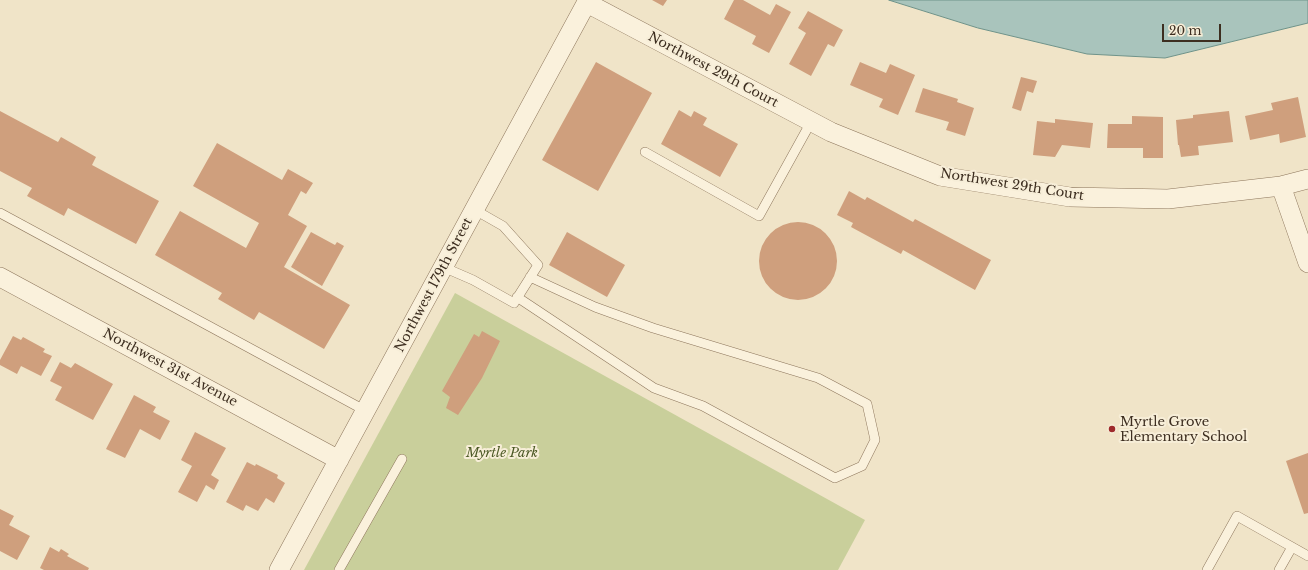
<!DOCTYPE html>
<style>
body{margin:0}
#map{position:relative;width:1308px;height:570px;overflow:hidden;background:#f0e4c8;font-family:"Libre Baskerville",serif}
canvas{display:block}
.scale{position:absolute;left:1162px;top:24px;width:59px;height:18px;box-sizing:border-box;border:2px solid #3d2e20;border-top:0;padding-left:5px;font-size:12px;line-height:14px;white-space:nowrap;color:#3d2e20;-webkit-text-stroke:3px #f7eed8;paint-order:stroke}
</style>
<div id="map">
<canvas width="1308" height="570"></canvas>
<div class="scale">20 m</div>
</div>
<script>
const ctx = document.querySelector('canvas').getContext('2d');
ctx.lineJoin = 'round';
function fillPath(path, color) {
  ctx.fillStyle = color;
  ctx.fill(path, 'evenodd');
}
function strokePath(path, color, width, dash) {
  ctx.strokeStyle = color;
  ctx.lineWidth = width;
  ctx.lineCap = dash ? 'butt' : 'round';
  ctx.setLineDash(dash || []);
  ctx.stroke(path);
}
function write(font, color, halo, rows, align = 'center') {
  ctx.font = font + ' "Libre Baskerville",serif';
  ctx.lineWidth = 4;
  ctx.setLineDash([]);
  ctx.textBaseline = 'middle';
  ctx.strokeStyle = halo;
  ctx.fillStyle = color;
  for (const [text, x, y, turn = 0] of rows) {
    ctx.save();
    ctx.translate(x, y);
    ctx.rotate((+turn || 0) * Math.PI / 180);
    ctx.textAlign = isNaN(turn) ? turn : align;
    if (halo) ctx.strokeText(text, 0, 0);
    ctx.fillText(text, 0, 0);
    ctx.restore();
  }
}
const green = new Path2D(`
 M455,293L865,520L838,570H304Z`);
const water = new Path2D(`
 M889,0H1308V23L1165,58L1087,54L978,28Z`);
const building = new Path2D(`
 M652,0H667L663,6Z
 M734,0H743L770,15L776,4L791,12L769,53L752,44L756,36L724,19Z
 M808,11L843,30L834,47L828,44L811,76L789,64L806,33L798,28Z
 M596,62L652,93L598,191L542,160Z
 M860,62L886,73L890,64L915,75L898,115L879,107L883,99L850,85Z
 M1021,77L1037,81L1033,93L1027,91L1021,111L1012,108Z
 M923,88L958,99L957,102L974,108L965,136L946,130L949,122L915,112Z
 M1298,97L1306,137L1280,143L1279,134L1250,140L1245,116L1273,110L1271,103Z
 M679,110L691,117L694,111L707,118L703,125L738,144L720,177L661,144Z
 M0,111L58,142L61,137L96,157L92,165L159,201L136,244L68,208L64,216L27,196L32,188L0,171Z
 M1229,111L1233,142L1198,146L1199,155L1181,157L1179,145H1178L1176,120L1193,118V115Z
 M1132,116L1163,117V158H1143V148H1107L1108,124H1132Z
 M1055,119L1093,123L1090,148L1062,145L1055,157L1033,155L1037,121L1055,123Z
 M217,143L282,180L288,169L313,183L306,194L301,191L288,215L307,226L284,267L350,305L324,349L259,312L254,320L218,299L222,293L155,255L180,211L246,248L259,223L193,186Z
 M849,191L865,200L867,197L913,222L915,219L991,260L975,290L903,250L901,254L851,227L853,223L837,215Z
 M759 261a39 39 0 1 1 78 0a39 39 0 1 1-78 0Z
 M311,232L335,245L337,242L344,246L322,286L291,267Z
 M567,232L625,265L607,297L549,265Z
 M482,331L500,341L482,378L458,415L446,408L450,397L442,391L474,334L479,337Z
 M13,336L21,340L23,337L45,349L43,352L52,356L41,376L21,366L17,374L0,365V360Z
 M60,362L71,368L75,363L113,384L93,420L55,400L62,387L50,381Z
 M134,395L156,407L153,412L170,421L160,440L140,429L125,458L106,449Z
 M195,432L226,448L211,475L219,480L214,490L206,485L197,502L178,492L192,466L181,460Z
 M1308,453V513L1304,514L1286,461Z
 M247,462L255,466L256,464L278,475L277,478L285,483L274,503L266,498L258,511L246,505L243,511L226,502Z
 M0,509L14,516L9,525L30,536L17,560L0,551Z
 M50,547L59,552L61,549L69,554L67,556L89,568L88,570H44L40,568Z`);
const lane = new Path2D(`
 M645,152L759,216L811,122
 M0,213L366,411
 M443,267L473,280L514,303L538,265L503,226L475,210
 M517,297L654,388L703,406L835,478L862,466L875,440L867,404L818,378L653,328L595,307L530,277
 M339,570L402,459
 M1207,570L1237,516L1308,556
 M1279,570L1292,547`);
const street = new Path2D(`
 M587,3L831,132L940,176L1070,197L1168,199L1281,186L1308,179
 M1281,186L1308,263
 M0,277L339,460
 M279,570L588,0`);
const markers = [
 [1112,429,4,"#9e2a2b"]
];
const streetNames = [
 ["Northwest 29th Court",713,70,28],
 ["Northwest 29th Court",1012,185,9],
 ["Northwest 179th Street",434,285,-62],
 ["Northwest 31st Avenue",170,368,28]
];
const poiNames = [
 ["Myrtle Grove",1120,422],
 ["Elementary School",1120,437]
];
const parkNames = [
 ["Myrtle Park",502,453]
];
fillPath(green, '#c9cf9b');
fillPath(water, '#a9c4bc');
strokePath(water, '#6f938a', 1);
fillPath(building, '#cf9f7d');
strokePath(lane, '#8d765c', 10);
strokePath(street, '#8d765c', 20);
strokePath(lane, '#faf1dc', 9);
strokePath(street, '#faf1dc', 19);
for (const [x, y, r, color] of markers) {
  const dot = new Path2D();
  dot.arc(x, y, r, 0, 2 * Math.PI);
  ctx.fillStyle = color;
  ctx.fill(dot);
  strokePath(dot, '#f7eed8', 1.5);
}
write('13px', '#3d2e20', '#f7eed8', streetNames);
write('13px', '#3d2e20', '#f7eed8', poiNames, 'left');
write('italic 13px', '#4d5a26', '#f7eed8', parkNames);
</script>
